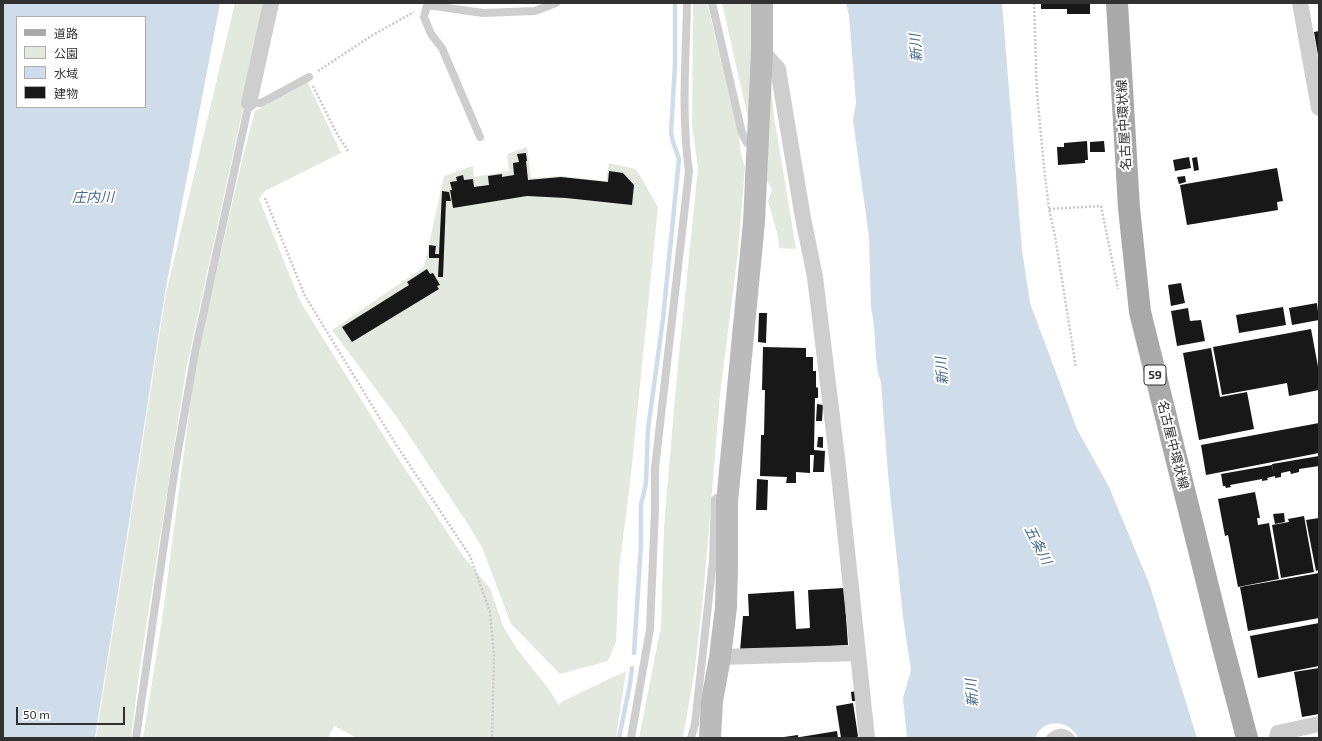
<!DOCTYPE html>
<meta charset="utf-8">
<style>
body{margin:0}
#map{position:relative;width:1322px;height:741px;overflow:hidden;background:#fff;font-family:"Exo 2","Noto Sans JP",sans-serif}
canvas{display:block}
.frame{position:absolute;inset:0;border:4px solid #313131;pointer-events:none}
.legend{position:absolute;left:16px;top:16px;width:130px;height:92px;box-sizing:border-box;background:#fff;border:1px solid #adadad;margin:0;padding:5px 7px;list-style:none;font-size:12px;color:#313131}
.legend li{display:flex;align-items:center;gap:8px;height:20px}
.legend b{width:20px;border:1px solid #adadad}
.scale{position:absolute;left:16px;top:707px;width:109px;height:18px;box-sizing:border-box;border:2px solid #313131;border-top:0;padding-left:5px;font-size:12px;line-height:14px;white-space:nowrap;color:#313131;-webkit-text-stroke:3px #fff;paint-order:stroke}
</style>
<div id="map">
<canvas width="1322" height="741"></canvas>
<div class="frame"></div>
<ul class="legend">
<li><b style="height:5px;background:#a9a9a9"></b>道路</li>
<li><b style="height:11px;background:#e3e9de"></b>公園</li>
<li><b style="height:11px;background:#cfddea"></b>水域</li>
<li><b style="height:11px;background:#181818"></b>建物</li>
</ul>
<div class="scale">50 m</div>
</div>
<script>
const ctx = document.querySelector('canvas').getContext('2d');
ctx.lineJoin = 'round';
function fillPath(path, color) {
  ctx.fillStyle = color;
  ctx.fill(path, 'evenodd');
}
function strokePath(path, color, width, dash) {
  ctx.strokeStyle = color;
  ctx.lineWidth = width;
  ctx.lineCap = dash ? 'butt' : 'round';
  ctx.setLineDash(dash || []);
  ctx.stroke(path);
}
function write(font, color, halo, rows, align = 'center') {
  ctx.font = font + ' "Exo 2","Noto Sans JP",sans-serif';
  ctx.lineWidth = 4;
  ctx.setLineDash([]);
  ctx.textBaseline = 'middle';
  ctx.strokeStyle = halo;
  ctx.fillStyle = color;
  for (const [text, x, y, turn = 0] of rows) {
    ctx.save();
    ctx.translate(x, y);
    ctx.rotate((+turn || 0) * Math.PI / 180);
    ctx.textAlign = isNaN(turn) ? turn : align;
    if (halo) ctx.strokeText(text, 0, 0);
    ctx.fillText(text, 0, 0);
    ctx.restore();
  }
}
const green = new Path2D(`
 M235,3H266L186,370L141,660L131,738H96L166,293Z
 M693,3H707L739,134L741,155L745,167L738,252L720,395L704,588L695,668L683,738H639L661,626L664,527L676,385L698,168L692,126Z
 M722,3H752L750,127Z
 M770,75L774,117L796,249L779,248L778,236L768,201L772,190L762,172Z
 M307,81L341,153L265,191L259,199L300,301L388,443L463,556L490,588L503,626L517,649L548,688L559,705L563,701L626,671L616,738H357L334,726L328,738H143L161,627L196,361L243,156L255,111Z
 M527,147L531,178L561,176L606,181L609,163L636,169L658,207L630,484L619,569L616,642L608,661L560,674L511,624L482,547L469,526L398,419L332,330L424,267L444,176L473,166L474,177L509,171L507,154Z`);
const water = new Path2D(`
 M3,3H220L165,293L95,738H3ZM17,17H145V107H17Z
 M846,3H1002L1022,250L1030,303L1077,429L1109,487L1149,583L1197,738H1078C1069,719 1043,718 1035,738H907L903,698L911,670L903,617L888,474L881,383C873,360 877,332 871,308L869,237L853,120L856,103L849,16Z`);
const stream = new Path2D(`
 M634,653L641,544V505L646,483L648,429L663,319L679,159L673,142L671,133L675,65V3
 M619,738L630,684L632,668`);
const building = new Path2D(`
 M1041,3H1090V14H1067V9H1041Z
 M1319,31V55H1318L1314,32Z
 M1087,141L1088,160H1085V163L1058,165L1057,147H1064V143Z
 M1104,141L1105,152H1090V142Z
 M526,153L527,161H526L528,180L561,177L608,182L609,171L623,173L634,185L632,205L566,198L527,196L453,208L450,190H452L450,182L457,181L456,177L463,175L464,180L473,179L474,187L489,185L488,176L502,174V177L514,175L513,163L519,162L517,154Z
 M1189,157L1191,168L1175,171L1173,160Z
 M1197,157L1199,170L1194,171L1192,158Z
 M1277,168L1283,201L1277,202L1278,210L1187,225L1180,185Z
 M1185,176L1186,182L1179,184L1177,177Z
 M442,191L449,192L451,201H446L443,277H438L439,258H429V245L436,246L435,254H439Z
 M427,269L430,274L433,273L440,285L437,286L439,289L352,342L342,327L409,285L407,282Z
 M1181,283L1185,303L1171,306L1168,285Z
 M1317,303L1319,320L1292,325L1289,308Z
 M1283,307L1286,325L1239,333L1236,315Z
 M1188,308L1190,321L1201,320L1205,341L1177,346L1171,311Z
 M759,313H767L766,343L758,342Z
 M1311,329L1319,372V390L1289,396L1287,383L1222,395L1213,347Z
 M763,347L806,348V357H813V371H816V387L818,388V398H815L814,450L825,451L824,472H813L814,455H810V473L796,472V483H786L787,477L760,476L761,435H764L765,390H762Z
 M1211,348L1220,397L1247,392L1254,429L1199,440L1183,353Z
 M817,404L823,405L822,421H816Z
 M1319,423V453L1206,475L1201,445Z
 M818,437H823V448L817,447Z
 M1319,456V466L1299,469V472L1291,474L1290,471L1281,473V477L1275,478V476L1267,478L1268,480L1262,481V479L1230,485L1231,487L1226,488L1225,486H1223L1221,474L1272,465L1274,475L1272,464Z
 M757,479L768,480L767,510H756Z
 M1255,492L1260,518H1257L1258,525L1269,523L1279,579L1238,587L1228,535L1225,536L1218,499Z
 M1284,513L1285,522L1275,524L1273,514Z
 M1304,516L1314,572L1281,578L1272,525L1289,522L1288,519Z
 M1319,518V570L1316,571L1306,520Z
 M1319,573V618L1248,631L1240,587Z
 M844,588L848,645L740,651L743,616H749L748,594L794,591L796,629L810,628L808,590Z
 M1319,623V666L1258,678L1250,636Z
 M1319,668V714L1302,717L1294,672Z
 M856,691L857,701H852L851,692Z
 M853,703L858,736L857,738L853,737L841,738L836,706Z
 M837,731L838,738H800V737Z
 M798,735V738H784V737Z`);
const path = new Path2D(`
 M1034,3L1037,93L1044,167L1049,209L1055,236L1076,368
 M318,71L371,36L414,12
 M313,86L336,132L348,151
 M265,198L305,296L395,443L470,556L490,612L494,656L492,738
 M1049,209L1101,206L1118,289`);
const lane = new Path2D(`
 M712,3L742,133L747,143L758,145
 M480,137L442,48L431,34L424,17L427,5L483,13L535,11L556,3
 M136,738L175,468L195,352L249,103H261L309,77
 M631,738L650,629L655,509V468L689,171C681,115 686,59 687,3
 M691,738L695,724L713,560L715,499L725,494
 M1050,738C1056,732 1065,730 1071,738`);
const street = new Path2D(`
 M1300,3L1319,108
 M762,51L778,69L803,218L815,277L838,466L867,738
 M249,103L271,3
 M720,657L858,653
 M1277,738L1278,733L1319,724`);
const secondary = new Path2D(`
 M710,738L712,701L720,657L726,607L727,567V502L754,222L762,51V3`);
const primary = new Path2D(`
 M1117,3L1129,208L1140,312L1223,647L1247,738`);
const shields = [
 [1155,375,22]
];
const shieldNames = [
 ["59",1155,375]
];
const streetNames = [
 ["名古屋中環状線",1124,125,-93],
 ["名古屋中環状線",1173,445,76]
];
const waterNames = [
 ["新川",916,48,-95],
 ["庄内川",93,197],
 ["新川",942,371,-95],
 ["五条川",1038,545,63],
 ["新川",972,693,-95]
];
fillPath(green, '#e3e9de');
fillPath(water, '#cfddea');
strokePath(stream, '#cfddea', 4.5);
fillPath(building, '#181818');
strokePath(path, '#c8c8c8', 2.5, [2, 2]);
strokePath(lane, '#cecece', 8);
strokePath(street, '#cecece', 16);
strokePath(secondary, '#bbb', 22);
strokePath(primary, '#a9a9a9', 22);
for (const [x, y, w] of shields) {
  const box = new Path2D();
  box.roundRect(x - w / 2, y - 10, w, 20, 3);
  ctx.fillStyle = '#fff';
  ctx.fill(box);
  strokePath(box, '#313131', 1);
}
write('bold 12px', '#313131', null, shieldNames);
write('13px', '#313131', '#fff', streetNames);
write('italic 14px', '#466b8c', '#fff', waterNames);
</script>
